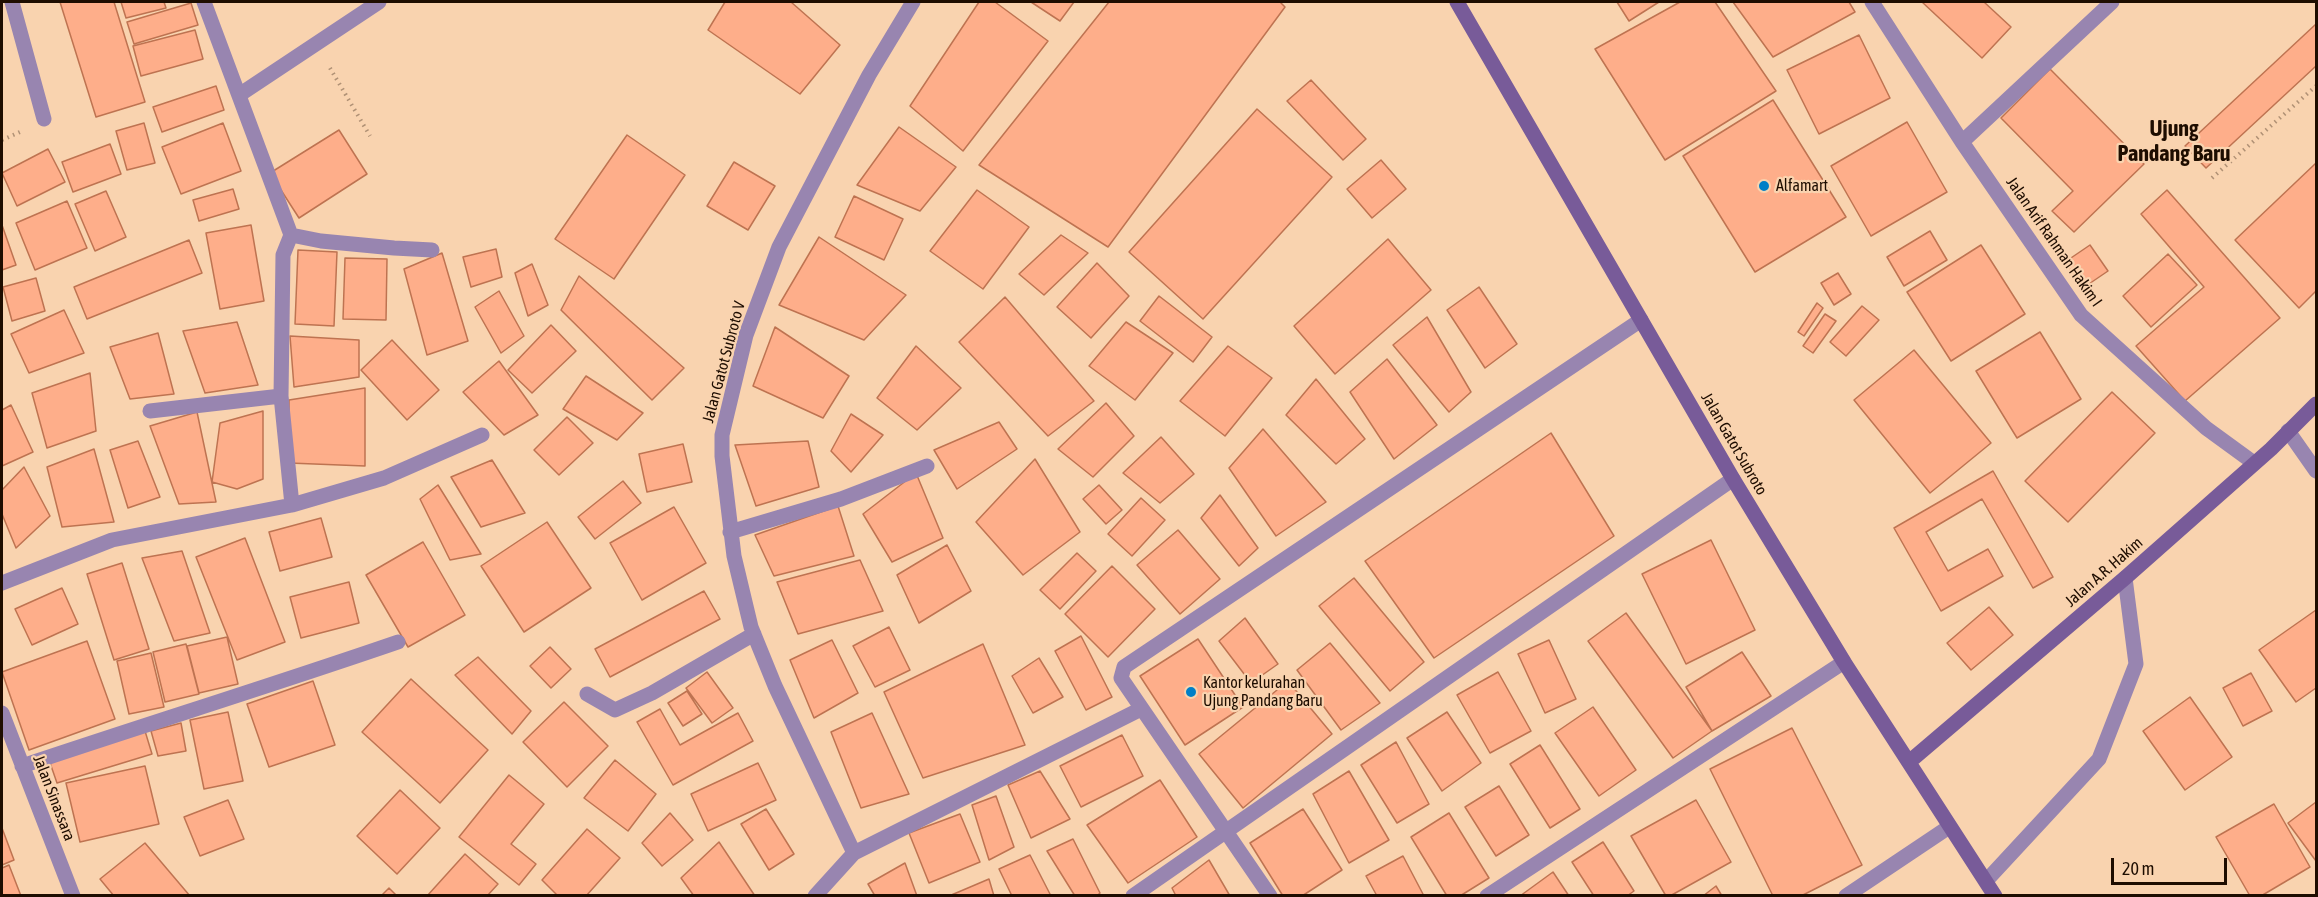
<!DOCTYPE html>
<style>
body{margin:0}
#map{position:relative;width:2318px;height:897px;overflow:hidden;background:#f9d3af;font-family:"Asap Condensed",sans-serif}
canvas{display:block}
.frame{position:absolute;inset:0;border:3px solid #1e0d00;pointer-events:none}
.scale{position:absolute;left:2111px;top:858px;width:116px;height:27px;box-sizing:border-box;border:3px solid #1e0d00;border-top:0;padding-left:8px;font-size:18px;line-height:21px;white-space:nowrap;color:#1e0d00;-webkit-text-stroke:4px #f9d3af;paint-order:stroke}
</style>
<div id="map">
<canvas width="2318" height="897"></canvas>
<div class="frame"></div>
<div class="scale">20 m</div>
</div>
<script>
const ctx = document.querySelector('canvas').getContext('2d');
ctx.lineJoin = 'round';
function fillPath(path, color) {
  ctx.fillStyle = color;
  ctx.fill(path, 'evenodd');
}
function strokePath(path, color, width, dash) {
  ctx.strokeStyle = color;
  ctx.lineWidth = width;
  ctx.lineCap = dash ? 'butt' : 'round';
  ctx.setLineDash(dash || []);
  ctx.stroke(path);
}
function write(font, color, halo, rows, align = 'center') {
  ctx.font = font + ' "Asap Condensed",sans-serif';
  ctx.lineWidth = 4.5;
  ctx.setLineDash([]);
  ctx.textBaseline = 'middle';
  ctx.strokeStyle = halo;
  ctx.fillStyle = color;
  for (const [text, x, y, turn = 0] of rows) {
    ctx.save();
    ctx.translate(x, y);
    ctx.rotate((+turn || 0) * Math.PI / 180);
    ctx.textAlign = isNaN(turn) ? turn : align;
    if (halo) ctx.strokeText(text, 0, 0);
    ctx.fillText(text, 0, 0);
    ctx.restore();
  }
}
const building = new Path2D(`
 M60,2H114L145,102L96,117Z
 M121,2H164L166,8L126,18Z
 M725,2H791L840,45L800,94L708,30Z
 M979,2H995L1048,41L963,151L910,106Z
 M1031,2H1074L1060,21Z
 M1109,2H1280L1285,7L1108,247L979,165Z
 M1617,2H1659L1629,21Z
 M1680,2H1715L1776,91L1665,160L1595,49Z
 M1733,2H1849L1855,12L1773,57Z
 M1922,2H1984L2011,27L1982,58Z
 M191,3L198,25L134,44L127,22Z
 M2316,24V66L2206,168L2185,146Z
 M195,30L203,59L141,76L133,46Z
 M1859,35L1890,98L1819,134L1787,70Z
 M2050,69L2144,164L2074,232L2052,211L2073,191L2001,118Z
 M1311,80L1366,139L1343,160L1287,101Z
 M216,86L224,110L162,132L153,107Z
 M1773,100L1846,217L1755,272L1683,156Z
 M1257,109L1332,177L1203,319L1129,252Z
 M1907,122L1947,192L1871,236L1831,166Z
 M144,123L155,163L127,170L116,131Z
 M223,123L241,171L181,194L162,147Z
 M899,127L956,167L920,211L857,185Z
 M339,130L367,174L299,218L270,173Z
 M627,135L685,175L614,279L555,239Z
 M110,144L121,174L73,192L62,162Z
 M48,149L65,182L17,206L2,173Z
 M1381,160L1406,189L1372,218L1347,189Z
 M734,162L775,186L748,230L707,206Z
 M2316,163V291L2299,308L2235,240Z
 M233,189L239,209L199,221L193,200Z
 M977,190L1029,227L983,289L930,251Z
 M2167,190L2280,318L2185,401L2136,346L2204,287L2141,214Z
 M106,191L126,237L95,251L75,204Z
 M854,196L903,219L884,260L835,237Z
 M67,201L87,248L35,270L16,223Z
 M2,225L16,265L2,270Z
 M251,225L264,301L220,309L206,233Z
 M1930,231L1947,260L1904,286L1887,257Z
 M1061,235L1088,253L1044,295L1019,274Z
 M819,237L906,295L864,340L779,305Z
 M1388,239L1431,290L1335,374L1294,326Z
 M189,240L202,273L87,319L74,287Z
 M1981,245L2025,314L1951,361L1907,292Z
 M2090,245L2108,271L2083,288L2065,262Z
 M496,249L502,277L471,287L463,257Z
 M298,250L337,252L334,326L295,324Z
 M442,253L468,341L427,355L404,269Z
 M2168,254L2197,285L2151,327L2123,296Z
 M345,258L387,259L386,320L343,319Z
 M1097,263L1129,296L1091,338L1057,307Z
 M532,264L548,305L528,316L515,273Z
 M1838,273L1851,294L1834,305L1821,283Z
 M579,276L684,368L652,400L561,310Z
 M36,278L45,311L12,321L3,287Z
 M1479,287L1517,344L1485,368L1447,310Z
 M499,291L524,336L501,353L475,307Z
 M1159,296L1212,337L1193,362L1140,321Z
 M1005,297L1094,401L1048,436L959,342Z
 M1817,303L1823,308L1804,336L1798,332Z
 M1862,306L1879,320L1846,356L1830,342Z
 M64,310L84,353L29,373L11,334Z
 M1825,314L1836,321L1813,353L1803,346Z
 M1427,317L1471,392L1449,412L1393,345Z
 M237,322L258,385L205,393L183,331Z
 M1126,322L1173,353L1135,400L1089,366Z
 M551,325L576,351L532,393L508,370Z
 M775,327L849,376L823,418L753,386Z
 M2040,332L2081,399L2017,438L1976,371Z
 M158,333L174,394L130,399L110,347Z
 M290,336L359,340V377L294,387Z
 M392,340L439,390L407,420L361,370Z
 M916,346L961,388L917,430L877,398Z
 M1228,346L1272,378L1225,436L1180,401Z
 M1914,350L1991,443L1930,493L1854,400Z
 M1387,359L1437,425L1394,459L1350,392Z
 M499,361L538,415L504,435L463,392Z
 M90,373L96,431L47,448L32,393Z
 M586,376L643,413L617,440L563,409Z
 M1316,379L1365,439L1336,464L1286,415Z
 M365,388V466L289,463V400Z
 M2112,392L2155,433L2068,522L2025,481Z
 M1106,403L1134,436L1093,477L1058,449Z
 M11,405L33,452L2,466V410Z
 M263,411V479L237,489L212,482L220,423Z
 M197,412L216,502L179,504L150,426Z
 M851,414L883,435L851,472L831,451Z
 M567,417L593,443L559,475L534,450Z
 M999,422L1017,449L957,489L934,450Z
 M1263,429L1326,502L1276,536L1229,468Z
 M1551,433L1614,536L1434,658L1365,561Z
 M1161,437L1194,474L1160,503L1123,473Z
 M138,441L160,497L128,508L110,450Z
 M808,441L819,487L756,506L735,445Z
 M683,444L692,482L647,492L639,454Z
 M94,449L114,522L62,527L47,467Z
 M1035,459L1080,532L1023,575L976,522Z
 M492,460L525,513L481,527L451,477Z
 M24,467L50,516L16,548L2,514V490Z
 M1993,471L2053,577L2033,588L1982,499L1926,532L1948,571L1988,549L2003,576L1941,611L1894,528Z
 M916,473L943,538L892,562L863,514Z
 M623,481L641,503L595,539L578,517Z
 M438,485L481,554L450,560L420,499Z
 M1099,485L1122,510L1106,524L1083,499Z
 M1220,495L1258,548L1239,566L1201,518Z
 M1141,498L1165,520L1132,556L1108,534Z
 M838,506L854,556L774,576L755,535Z
 M674,507L706,563L642,600L610,543Z
 M321,518L332,557L280,571L269,532Z
 M547,522L591,588L524,632L481,566Z
 M1178,530L1220,579L1180,614L1137,565Z
 M245,538L285,642L237,660L196,557Z
 M1711,540L1755,630L1686,664L1642,574Z
 M423,542L465,615L408,647L366,575Z
 M947,545L971,591L919,623L897,575Z
 M182,551L210,633L174,641L142,558Z
 M1077,553L1096,571L1060,609L1040,590Z
 M860,560L883,611L798,634L777,582Z
 M122,563L149,649L114,660L87,574Z
 M1112,566L1155,609L1108,657L1065,614Z
 M1354,578L1424,662L1390,691L1319,606Z
 M349,582L359,623L301,638L290,597Z
 M62,588L78,624L32,645L15,609Z
 M704,591L720,619L610,677L595,649Z
 M1989,607L2013,635L1971,670L1947,643Z
 M2316,610V688L2296,702L2259,650Z
 M1626,613L1712,731L1673,758L1588,641Z
 M1245,618L1278,664L1251,683L1219,641Z
 M889,627L910,670L875,687L853,646Z
 M1081,636L1112,697L1086,710L1055,651Z
 M227,637L238,684L199,693L187,646Z
 M1198,639L1243,707L1185,745L1140,676Z
 M832,640L858,693L814,718L790,660Z
 M1549,640L1576,699L1545,713L1518,654Z
 M87,641L115,719L29,750L2,672Z
 M1330,643L1380,703L1341,730L1297,670Z
 M186,644L199,694L165,702L153,652Z
 M983,644L1025,745L923,778L884,692Z
 M550,647L571,669L551,688L530,666Z
 M1742,652L1771,696L1712,731L1686,687Z
 M151,653L164,707L129,714L117,661Z
 M478,657L531,711L512,734L455,675Z
 M1039,658L1063,697L1033,713L1012,676Z
 M707,672L733,708L712,723L686,688Z
 M1498,672L1531,731L1490,753L1457,695Z
 M2251,673L2272,711L2243,726L2223,688Z
 M411,679L488,750L440,803L362,732Z
 M313,681L335,745L269,767L247,704Z
 M1288,681L1332,734L1243,808L1199,754Z
 M687,691L702,714L683,726L668,703Z
 M2190,697L2232,757L2185,790L2143,731Z
 M564,702L608,746L567,787L523,742Z
 M1593,707L1636,770L1599,796L1555,733Z
 M660,709L680,745L738,713L753,741L673,785L637,722Z
 M228,712L243,781L204,789L190,720Z
 M1447,712L1481,763L1442,791L1407,738Z
 M872,713L909,794L861,808L831,732Z
 M181,723L186,751L158,756L151,731Z
 M1792,728L1862,865L1801,896H1773L1710,769Z
 M145,731L152,754L57,783L49,760Z
 M1122,735L1143,776L1081,807L1060,766Z
 M1396,742L1429,804L1397,823L1361,765Z
 M1540,745L1580,809L1550,828L1510,764Z
 M615,760L656,794L628,831L584,798Z
 M758,763L776,800L708,831L691,794Z
 M145,766L159,824L80,842L66,783Z
 M1040,771L1070,819L1031,838L1008,785Z
 M1349,771L1389,840L1349,863L1313,794Z
 M509,775L544,804L511,844L536,864L519,885L459,837Z
 M1160,780L1197,837L1128,883L1087,825Z
 M1499,786L1529,835L1496,856L1465,807Z
 M400,790L440,828L397,874L357,836Z
 M996,796L1014,847L989,860L972,805Z
 M228,800L244,839L200,856L184,817Z
 M1696,800L1731,862L1670,896H1666L1631,836Z
 M2316,802V861L2288,823Z
 M2274,804L2310,867L2261,896H2250L2216,837Z
 M766,809L794,854L769,870L741,824Z
 M1303,809L1342,870L1302,896H1283L1250,843Z
 M670,813L693,840L662,866L642,843Z
 M1449,813L1489,878L1460,896H1447L1411,837Z
 M960,814L980,862L929,883L909,833Z
 M2,828L14,860L2,865Z
 M587,829L620,858L586,896H558L542,880Z
 M1073,839L1100,893L1097,896H1075L1047,851Z
 M719,842L755,896H694L681,878Z
 M1603,842L1634,891L1627,896H1594L1572,862Z
 M145,843L190,896H114L100,879Z
 M465,854L498,884L487,896H427Z
 M1030,855L1051,896H1012L999,869Z
 M1403,856L1424,896H1377L1366,876Z
 M1209,860L1230,896H1176L1172,888Z
 M905,863L917,896H875L868,884Z
 M9,865L21,896H2V868Z
 M1553,872L1569,896H1520Z
 M989,879L994,896H949Z
 M1716,886L1722,896H1703Z
 M389,888L397,896H381Z`);
const path = new Path2D(`
 M330,68L370,136
 M2,140L20,132
 M2212,178L2316,86`);
const lane = new Path2D(`
 M1986,881L2099,759L2136,664L2125,578`);
const street = new Path2D(`
 M12,2L44,119
 M204,2L291,235L321,241L394,248L432,250
 M1872,2L1962,142L2081,315L2206,428L2254,463
 M239,95L379,2
 M1962,142L2112,2
 M291,235L283,255L281,396L292,505
 M150,411L281,396
 M2288,431L2316,471
 M730,532L841,499L927,466
 M2,583L112,540L292,505L384,478L482,435
 M587,694L615,710L652,693L754,634
 M2,713L73,896
 M22,766C147,724 273,685 398,642
 M854,853L775,686L751,627L734,556L722,456V435L746,335L779,247L869,75L913,2
 M815,896L854,853L1141,709
 M1133,896L1733,479
 M1270,896L1121,678L1124,667L1641,320
 M1487,896L1844,662
 M1846,896L1949,827`);
const secondary = new Path2D(`
 M1457,2L1733,479L1844,662L1995,896
 M1909,762L2125,578L2271,449L2316,404`);
const markers = [
 [1764,186,6,"#007fc7"],
 [1191,692,6,"#007fc7"]
];
const poiNames = [
 ["Alfamart",1776,186],
 ["Kantor kelurahan",1203,683],
 ["Ujung Pandang Baru",1203,701]
];
const streetNames = [
 ["Jalan Arif Rahman Hakim I",2054,242,55],
 ["Jalan Gatot Subroto V",724,362,-75],
 ["Jalan Gatot Subroto",1734,444,60],
 ["Jalan A.R. Hakim",2104,572,-41],
 ["Jalan Sinassara",54,798,69]
];
const districtNames = [
 ["Ujung",2174,129],
 ["Pandang Baru",2174,154]
];
fillPath(building, '#feae8a');
strokePath(building, '#be7351', 1.5);
strokePath(path, '#b09175', 4, [1.5, 4.5]);
strokePath(lane, '#9885b0', 15);
strokePath(street, '#9885b0', 15);
strokePath(secondary, '#785b99', 15);
for (const [x, y, r, color] of markers) {
  const dot = new Path2D();
  dot.arc(x, y, r, 0, 2 * Math.PI);
  ctx.fillStyle = color;
  ctx.fill(dot);
  strokePath(dot, '#f9d3af', 2);
}
write('16px', '#1e0d00', '#f9d3af', poiNames, 'left');
write('16px', '#1e0d00', '#f9d3af', streetNames);
write('bold 22px', '#1e0d00', '#f9d3af', districtNames);
</script>
